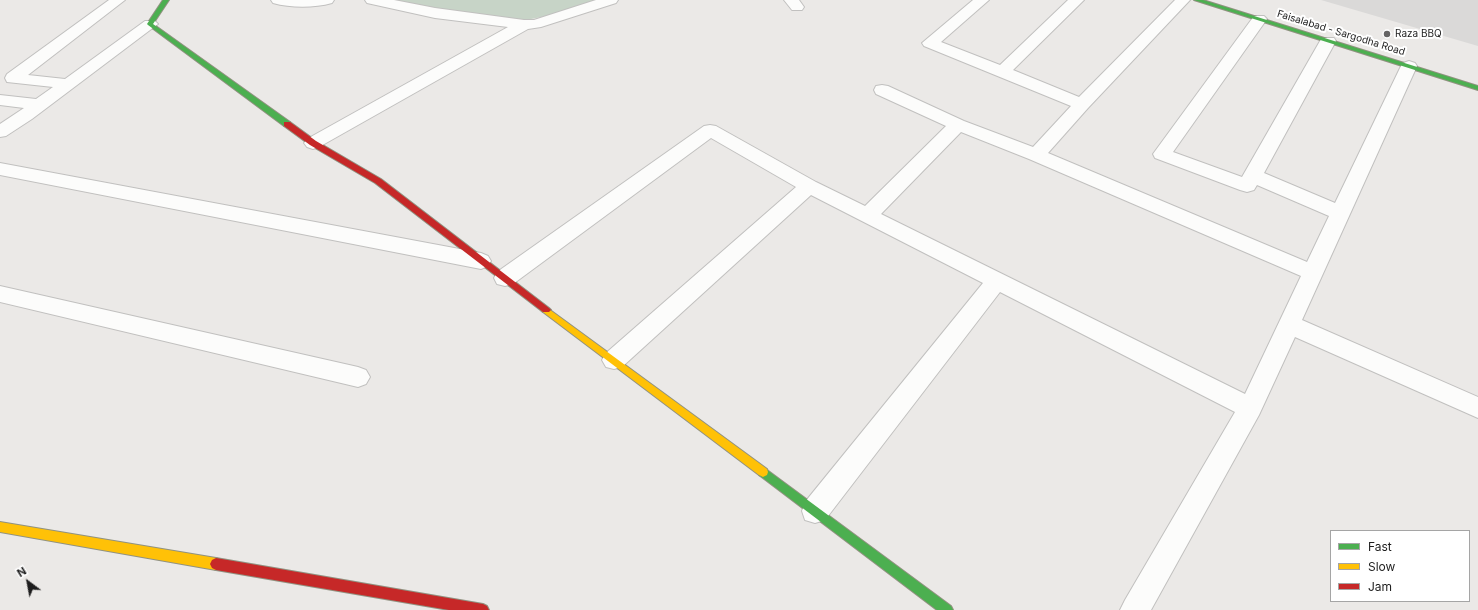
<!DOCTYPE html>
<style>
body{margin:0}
#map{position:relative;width:1478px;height:610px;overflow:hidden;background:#ebe9e7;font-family:Inter,sans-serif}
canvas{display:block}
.legend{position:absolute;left:1330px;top:530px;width:140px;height:72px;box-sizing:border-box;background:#fff;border:1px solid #a5a5a5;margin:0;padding:5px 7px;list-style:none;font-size:12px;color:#1d1d1d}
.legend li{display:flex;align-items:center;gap:8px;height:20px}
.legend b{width:20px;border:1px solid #a5a5a5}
.north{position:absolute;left:8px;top:562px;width:40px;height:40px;-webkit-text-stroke:3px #fff;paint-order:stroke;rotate:328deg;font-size:11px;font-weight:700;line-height:16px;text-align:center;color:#1d1d1d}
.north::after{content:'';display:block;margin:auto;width:14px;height:18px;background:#1d1d1d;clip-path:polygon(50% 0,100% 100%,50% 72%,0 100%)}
</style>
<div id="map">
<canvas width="1478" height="610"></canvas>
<ul class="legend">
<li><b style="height:5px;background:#4caf50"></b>Fast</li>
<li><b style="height:5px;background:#ffc107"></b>Slow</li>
<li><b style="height:5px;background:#c62828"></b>Jam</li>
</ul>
<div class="north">N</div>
</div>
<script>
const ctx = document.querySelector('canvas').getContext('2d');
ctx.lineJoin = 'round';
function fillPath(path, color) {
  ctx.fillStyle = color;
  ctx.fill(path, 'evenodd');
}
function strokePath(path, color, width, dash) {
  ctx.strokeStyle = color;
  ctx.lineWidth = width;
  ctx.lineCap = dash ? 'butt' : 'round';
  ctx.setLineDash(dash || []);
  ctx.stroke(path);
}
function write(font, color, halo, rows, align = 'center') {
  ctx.font = font + ' Inter,sans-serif';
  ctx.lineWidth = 4;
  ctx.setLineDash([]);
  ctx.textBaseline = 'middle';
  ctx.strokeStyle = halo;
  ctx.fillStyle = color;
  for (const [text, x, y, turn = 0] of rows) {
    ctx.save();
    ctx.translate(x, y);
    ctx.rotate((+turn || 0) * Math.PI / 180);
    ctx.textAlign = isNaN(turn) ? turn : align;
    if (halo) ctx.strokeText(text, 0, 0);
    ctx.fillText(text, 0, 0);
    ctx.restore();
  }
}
const residential = new Path2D(`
 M1321,0H1478V46Z`);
const cemetery = new Path2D(`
 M365,0H610L571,11L531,19L490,24L388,8Z`);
const street = new Path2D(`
 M109,0H125L28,75L65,79L145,21H155L158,24L32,119L6,136L0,137V124L24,108L0,105V95L36,99L53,87L7,82L5,78L7,74Z
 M271,0H334L332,3C314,8 291,8 273,3Z
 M365,0H394L435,8L524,20H534L596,0H618L616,3L541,27L528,29L319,147L313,149L307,147L304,143L307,139L508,27L435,18L367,3Z
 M784,0H799L804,7L802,10H792Z
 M973,0H989L941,42L1000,65L1068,0H1084L1013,70L1079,97L1175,0H1190L1088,108L1048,153L1307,262L1329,216L1257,185L1254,190L1247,192L1240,190L1155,158L1153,154L1254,16H1264L1267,19L1173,152L1242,177L1320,41L1322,38H1334L1336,41L1264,173L1335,203L1401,66L1403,63L1409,61L1415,63L1417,66L1302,320L1478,397V418L1295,337L1259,415L1151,610H1120L1125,600L1235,412L1000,292L825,520L815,523L805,520L802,511L805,502L983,283L811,195L622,367L614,369L606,367L602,360L606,353L796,187L711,138L513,284L505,286L497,284L494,278L497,272L704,126L710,125L716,126L816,182L865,206L946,126L876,94L874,90L876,86L882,85L888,86L964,121L1033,147L1071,106L924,46L922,43ZM961,132L1029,159L1301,276L1245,394L881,214Z
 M0,163L481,253L488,256L491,261L488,266L481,269L0,175Z
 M0,286L358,367L366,370L370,377L366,384L358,387L0,302Z`);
const fast = new Path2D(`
 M163,0H169L153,24L290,122V126H284L148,25L147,24Z
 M1194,0H1203L1478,86V90Z
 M763,467L951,606L953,610H937L759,475L758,472L759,469Z`);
const slow = new Path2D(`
 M546,307L767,469L768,472L767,475L763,477L759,475L543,312L541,310L543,308Z
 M0,522L216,558L220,560L222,564L220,568L216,570L0,532Z`);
const jam = new Path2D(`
 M284,122H290L316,141L381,179L549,308L551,310L549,312H543L375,183L310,145L284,126Z
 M216,558L483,604L487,606L489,610H449L216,570L212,568L210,564L212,560Z`);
const markers = [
 [1387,34,4,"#656464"]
];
const farStreetnames = [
 ["Faisalabad - Sargodha Road",1341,33,17]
];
const farPoinames = [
 ["Raza BBQ",1395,34]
];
fillPath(residential, '#dad9d8');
fillPath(cemetery, '#c7d4c7');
strokePath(street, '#c1c0bf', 2);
strokePath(fast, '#919281', 2);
strokePath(slow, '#919281', 2);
strokePath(jam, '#919281', 2);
fillPath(street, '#fcfcfb');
fillPath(fast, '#4caf50');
fillPath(slow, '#ffc107');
fillPath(jam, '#c62828');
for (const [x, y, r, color] of markers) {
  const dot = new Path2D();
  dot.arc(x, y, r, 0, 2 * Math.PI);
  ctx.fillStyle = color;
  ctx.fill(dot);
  strokePath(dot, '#fff', 1.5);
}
write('10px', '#1d1d1d', '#fff', farStreetnames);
write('10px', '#1d1d1d', '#fff', farPoinames, 'left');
</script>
